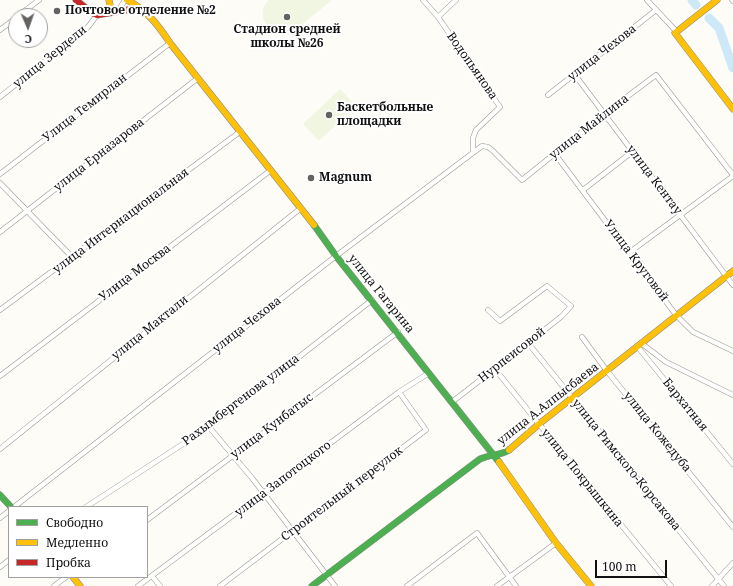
<!DOCTYPE html>
<meta charset="utf-8">
<style>
body{margin:0}
#map{position:relative;width:733px;height:586px;overflow:hidden;background:#fdfcf7;font-family:"Noto Serif",serif}
canvas{display:block}
.legend{position:absolute;left:8px;top:506px;width:140px;height:72px;box-sizing:border-box;background:#fff;border:1px solid #a0a0a0;margin:0;padding:5px 7px;list-style:none;font-size:12px;color:#111}
.legend li{display:flex;align-items:center;gap:8px;height:20px}
.legend b{width:20px;border:1px solid #a0a0a0}
.north{position:absolute;left:8px;top:8px;width:40px;height:40px;box-sizing:border-box;background:#fff;border:1px solid #a0a0a0;border-radius:50%;rotate:178deg;font-size:11px;font-weight:700;line-height:16px;text-align:center;color:#111}
.north::after{content:'';display:block;margin:auto;width:14px;height:18px;background:#646362;clip-path:polygon(50% 0,100% 100%,50% 72%,0 100%)}
.scale{position:absolute;left:595px;top:560px;width:72px;height:18px;box-sizing:border-box;border:2px solid #111;border-top:0;padding-left:5px;font-size:12px;line-height:14px;white-space:nowrap;color:#111;-webkit-text-stroke:3px #fff;paint-order:stroke}
</style>
<div id="map">
<canvas width="733" height="586"></canvas>
<ul class="legend">
<li><b style="height:5px;background:#4caf50"></b>Свободно</li>
<li><b style="height:5px;background:#ffc107"></b>Медленно</li>
<li><b style="height:5px;background:#c62828"></b>Пробка</li>
</ul>
<div class="north">С</div>
<div class="scale">100 m</div>
</div>
<script>
const ctx = document.querySelector('canvas').getContext('2d');
ctx.lineJoin = 'round';
function fillPath(path, color) {
  ctx.fillStyle = color;
  ctx.fill(path, 'evenodd');
}
function strokePath(path, color, width, dash) {
  ctx.strokeStyle = color;
  ctx.lineWidth = width;
  ctx.lineCap = dash ? 'butt' : 'round';
  ctx.setLineDash(dash || []);
  ctx.stroke(path);
}
function write(font, color, halo, rows, align = 'center') {
  ctx.font = font + ' "Noto Serif",serif';
  ctx.lineWidth = 4;
  ctx.setLineDash([]);
  ctx.textBaseline = 'middle';
  ctx.strokeStyle = halo;
  ctx.fillStyle = color;
  for (const [text, x, y, turn = 0] of rows) {
    ctx.save();
    ctx.translate(x, y);
    ctx.rotate((+turn || 0) * Math.PI / 180);
    ctx.textAlign = isNaN(turn) ? turn : align;
    if (halo) ctx.strokeText(text, 0, 0);
    ctx.fillText(text, 0, 0);
    ctx.restore();
  }
}
const pitch = new Path2D(`
 M269,0H332C323,7 298,29 289,32C270,38 253,14 269,0Z
 M340,89L356,106L319,141L303,124Z`);
const river = new Path2D(`
 M692,0L696,5
 M709,18L719,28L733,68`);
const street = new Path2D(`
 M423,0L438,17L500,107L476,130L473,138V152
 M647,0L676,31
 M732,0L733,1
 M118,11L125,0
 M18,16L39,0
 M438,17L456,0
 M0,30L16,18
 M575,75L733,285
 M548,95L656,10
 M0,97L88,27L97,15
 M555,154L676,315L693,332L733,351
 M0,174L170,43
 M0,183L72,257
 M583,190L632,152
 M0,232L198,78
 M630,252L733,176
 M0,310L241,131
 M582,337L607,371L733,527
 M528,343L724,586
 M641,343L666,362L733,395
 M637,346L733,464
 M495,369L539,424L671,586
 M0,376L271,170
 M452,402L528,343L562,316L571,306L547,286L500,321L488,310
 M209,427L252,478L335,586
 M0,449L301,208
 M14,507L336,256L482,146L488,147L492,150L522,180L604,114L656,75L733,175
 M86,507L209,427L372,300
 M0,518L9,511
 M147,520L398,332
 M0,567L9,560
 M152,576L160,586
 M54,586L66,577
 M138,586L399,392L429,373
 M220,586L426,430L399,392
 M407,586L477,533L516,586
 M497,586L556,543
 M712,586L733,563`);
const fast = new Path2D(`
 M314,225L336,256L499,462
 M0,495L11,507
 M312,586L480,459C491,454 499,456 509,450`);
const slow = new Path2D(`
 M127,0C147,10 158,25 170,43L314,225
 M717,0L675,33L733,109
 M107,13L110,5L109,0
 M509,450L539,424L733,271
 M499,462L556,543L591,586
 M73,577L80,586`);
const jam = new Path2D(`
 M76,0L91,12L97,15L133,9H139L144,13`);
const markers = [
 [57,11,4,"#646362"],
 [287,17,4,"#646362"],
 [329,115,4,"#646362"],
 [311,178,4,"#646362"]
];
const poiNames = [
 ["Почтовое отделение №2",65,11],
 ["Стадион средней",287,30,"center"],
 ["школы №26",287,44,"center"],
 ["Баскетбольные",337,108],
 ["площадки",337,122],
 ["Magnum",319,178]
];
const streetNames = [
 ["улица Чехова",602,53,-38],
 ["улица Зердели",50,57,-39],
 ["Водопьянова",472,66,55],
 ["Улица Темирлан",85,108,-38],
 ["улица Майлина",589,127,-38],
 ["улица Ерназарова",99,155,-38],
 ["улица Кентау",654,180,53],
 ["улица Интернациональная",121,221,-37],
 ["Улица Круговой",636,261,53],
 ["Улица Москва",135,273,-37],
 ["улица Гагарина",381,294,51],
 ["улица Чехова",247,325,-38],
 ["улица Мактали",150,328,-39],
 ["Нурпеисовой",512,355,-38],
 ["Рахымбергенова улица",241,400,-37],
 ["улица А.Алпысбаева",548,404,-38],
 ["Бархатная",685,405,51],
 ["улица Кунбатыс",272,426,-37],
 ["улица Кожедуба",657,432,51],
 ["улица Римского-Корсакова",626,465,51],
 ["улица Покрышкина",582,478,51],
 ["улица Запотоцкого",283,479,-37],
 ["Строительный переулок",342,494,-37]
];
fillPath(pitch, '#f0f6e1');
strokePath(river, '#cde8f7', 9);
strokePath(street, '#979795', 5.5);
strokePath(fast, '#8e8d8b', 7);
strokePath(slow, '#8e8d8b', 7);
strokePath(jam, '#8e8d8b', 7);
strokePath(street, '#fffffe', 4.5);
strokePath(fast, '#4caf50', 6);
strokePath(slow, '#ffc107', 6);
strokePath(jam, '#c62828', 6);
for (const [x, y, r, color] of markers) {
  const dot = new Path2D();
  dot.arc(x, y, r, 0, 2 * Math.PI);
  ctx.fillStyle = color;
  ctx.fill(dot);
  strokePath(dot, '#fff', 1.5);
}
write('bold 12px', '#111', '#fff', poiNames, 'left');
write('12px', '#111', '#fff', streetNames);
</script>
